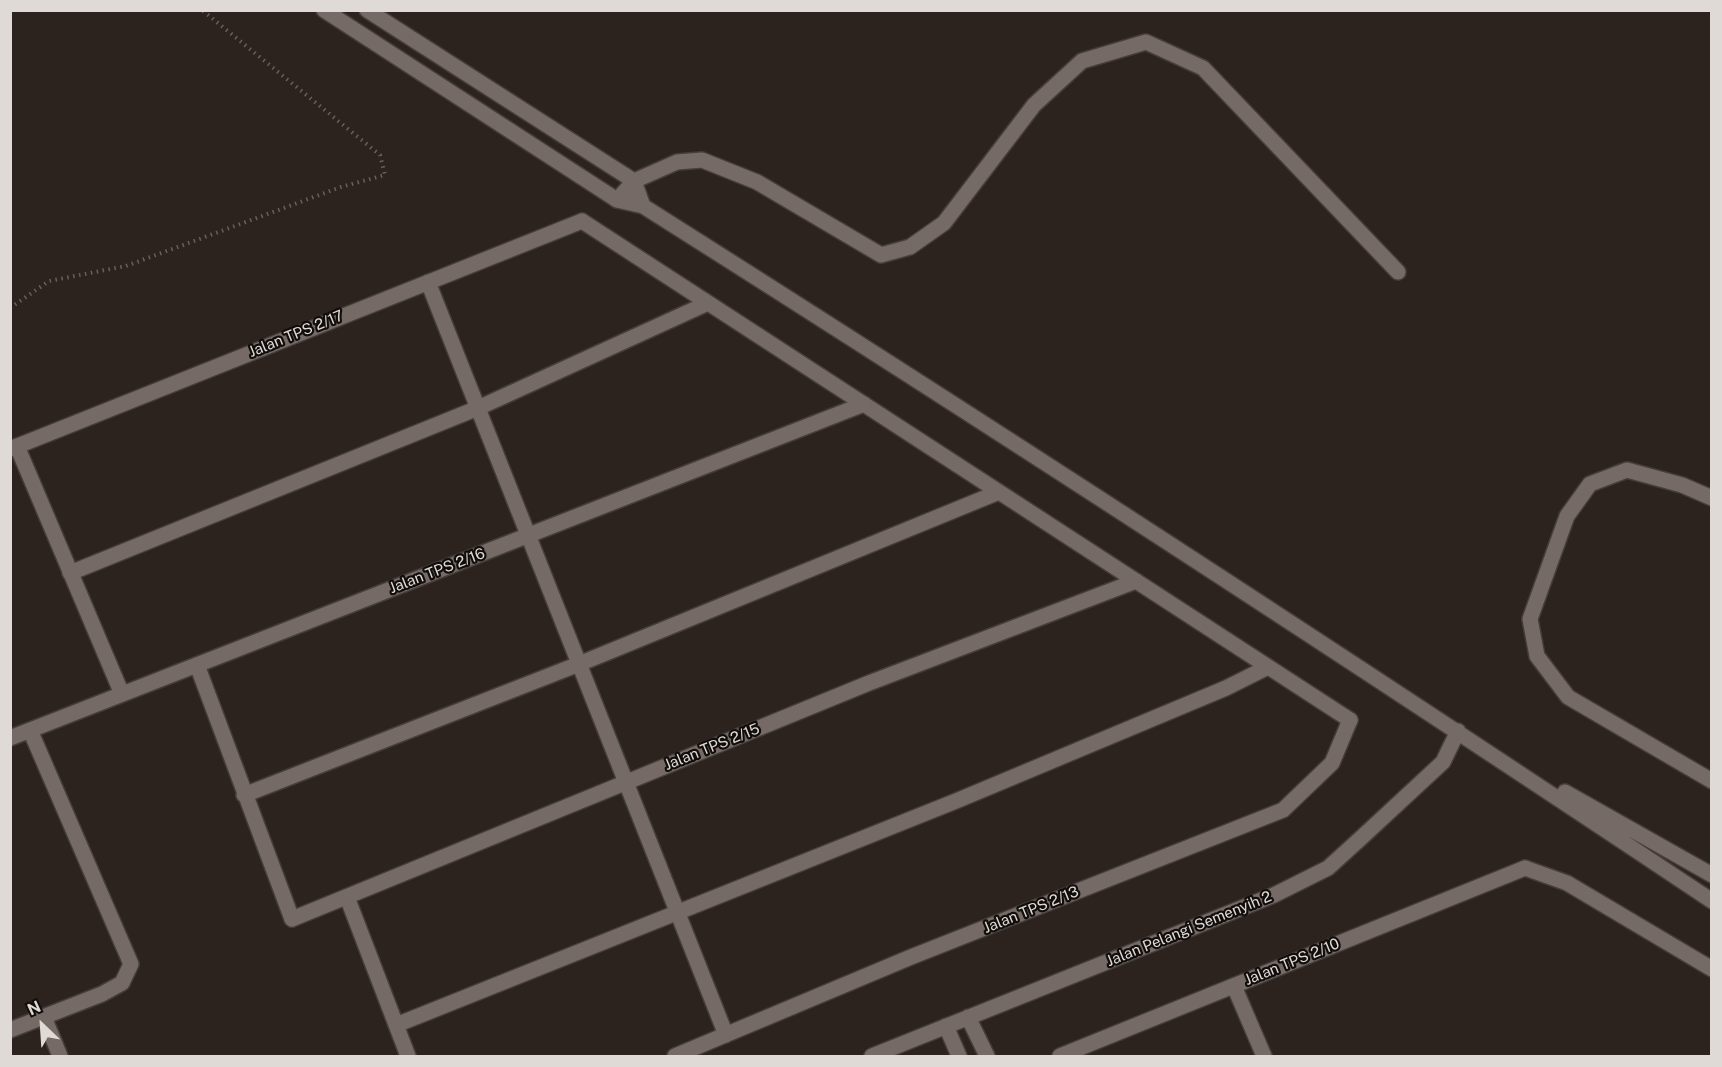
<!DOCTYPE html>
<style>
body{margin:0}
#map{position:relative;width:1722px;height:1067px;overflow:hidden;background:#2c231e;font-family:"Public Sans",sans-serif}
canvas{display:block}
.frame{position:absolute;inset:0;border:12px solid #e0dad7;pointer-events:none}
.north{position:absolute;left:12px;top:995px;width:60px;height:60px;-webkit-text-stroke:4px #110d0b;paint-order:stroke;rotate:335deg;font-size:16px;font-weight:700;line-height:24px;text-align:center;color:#e0dad7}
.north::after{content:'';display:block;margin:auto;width:21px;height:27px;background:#e0dad7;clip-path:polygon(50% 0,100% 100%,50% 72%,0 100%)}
</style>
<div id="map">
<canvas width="1722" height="1067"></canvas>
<div class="frame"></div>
<div class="north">N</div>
</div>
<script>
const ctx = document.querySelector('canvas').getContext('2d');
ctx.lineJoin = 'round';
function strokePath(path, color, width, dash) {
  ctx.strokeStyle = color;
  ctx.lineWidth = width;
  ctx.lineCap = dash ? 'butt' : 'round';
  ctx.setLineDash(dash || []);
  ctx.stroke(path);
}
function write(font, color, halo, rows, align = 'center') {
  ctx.font = font + ' "Public Sans",sans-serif';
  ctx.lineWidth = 4.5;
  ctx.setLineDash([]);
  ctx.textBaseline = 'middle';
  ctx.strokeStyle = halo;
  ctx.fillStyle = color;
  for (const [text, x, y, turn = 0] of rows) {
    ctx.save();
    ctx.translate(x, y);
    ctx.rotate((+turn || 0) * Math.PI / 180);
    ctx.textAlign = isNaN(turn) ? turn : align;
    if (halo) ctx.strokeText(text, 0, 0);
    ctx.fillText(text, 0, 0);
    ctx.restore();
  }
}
const path = new Path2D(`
 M10,308L49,281L126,266L341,187L385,175L380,155L202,10`);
const lane = new Path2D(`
 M617,200L634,181L677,162L702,160L757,182L881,255L910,247L944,223L1034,105L1082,61L1146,42L1203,68L1398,272
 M582,221L1350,720
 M1712,498L1682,485L1627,470L1590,484L1567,516L1530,619L1537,656L1568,697L1712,781
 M70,573L478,408L708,303
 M197,665L292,919
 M244,795L579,664L999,492
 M1525,868L1567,883L1712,969
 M347,897L408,1056
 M1234,986L1264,1056
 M396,1025L956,801L1226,688L1268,667`);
const street = new Path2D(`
 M324,10L617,200L643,206C1002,433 1358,665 1712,901
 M367,10L634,181L643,206
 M428,282L726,1035
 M17,446L122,694
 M10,449L582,221
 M10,738L864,404
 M1565,792L1712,875
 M292,919L869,683L1136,581
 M44,1017L60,1056
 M968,1017L987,1056
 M946,1026L959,1056
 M10,1030L102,994L122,983L131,964L30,730
 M675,1056L911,957L1283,810L1332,763L1350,720
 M872,1056L1274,895L1328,868L1361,838L1443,762L1458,731
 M1060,1056L1525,868`);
const streetNames = [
 ["Jalan TPS 2/17",296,334,-22],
 ["Jalan TPS 2/16",437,571,-21],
 ["Jalan TPS 2/15",712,747,-22],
 ["Jalan TPS 2/13",1031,910,-22],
 ["Jalan Pelangi Semenyih 2",1189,929,-22],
 ["Jalan TPS 2/10",1292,962,-22]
];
strokePath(lane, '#453d3a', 18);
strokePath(street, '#453d3a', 18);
strokePath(path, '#68605b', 4, [1.5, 4.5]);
strokePath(lane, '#756a65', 15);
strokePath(street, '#756a65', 15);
write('15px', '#e0dad7', '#110d0b', streetNames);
</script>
